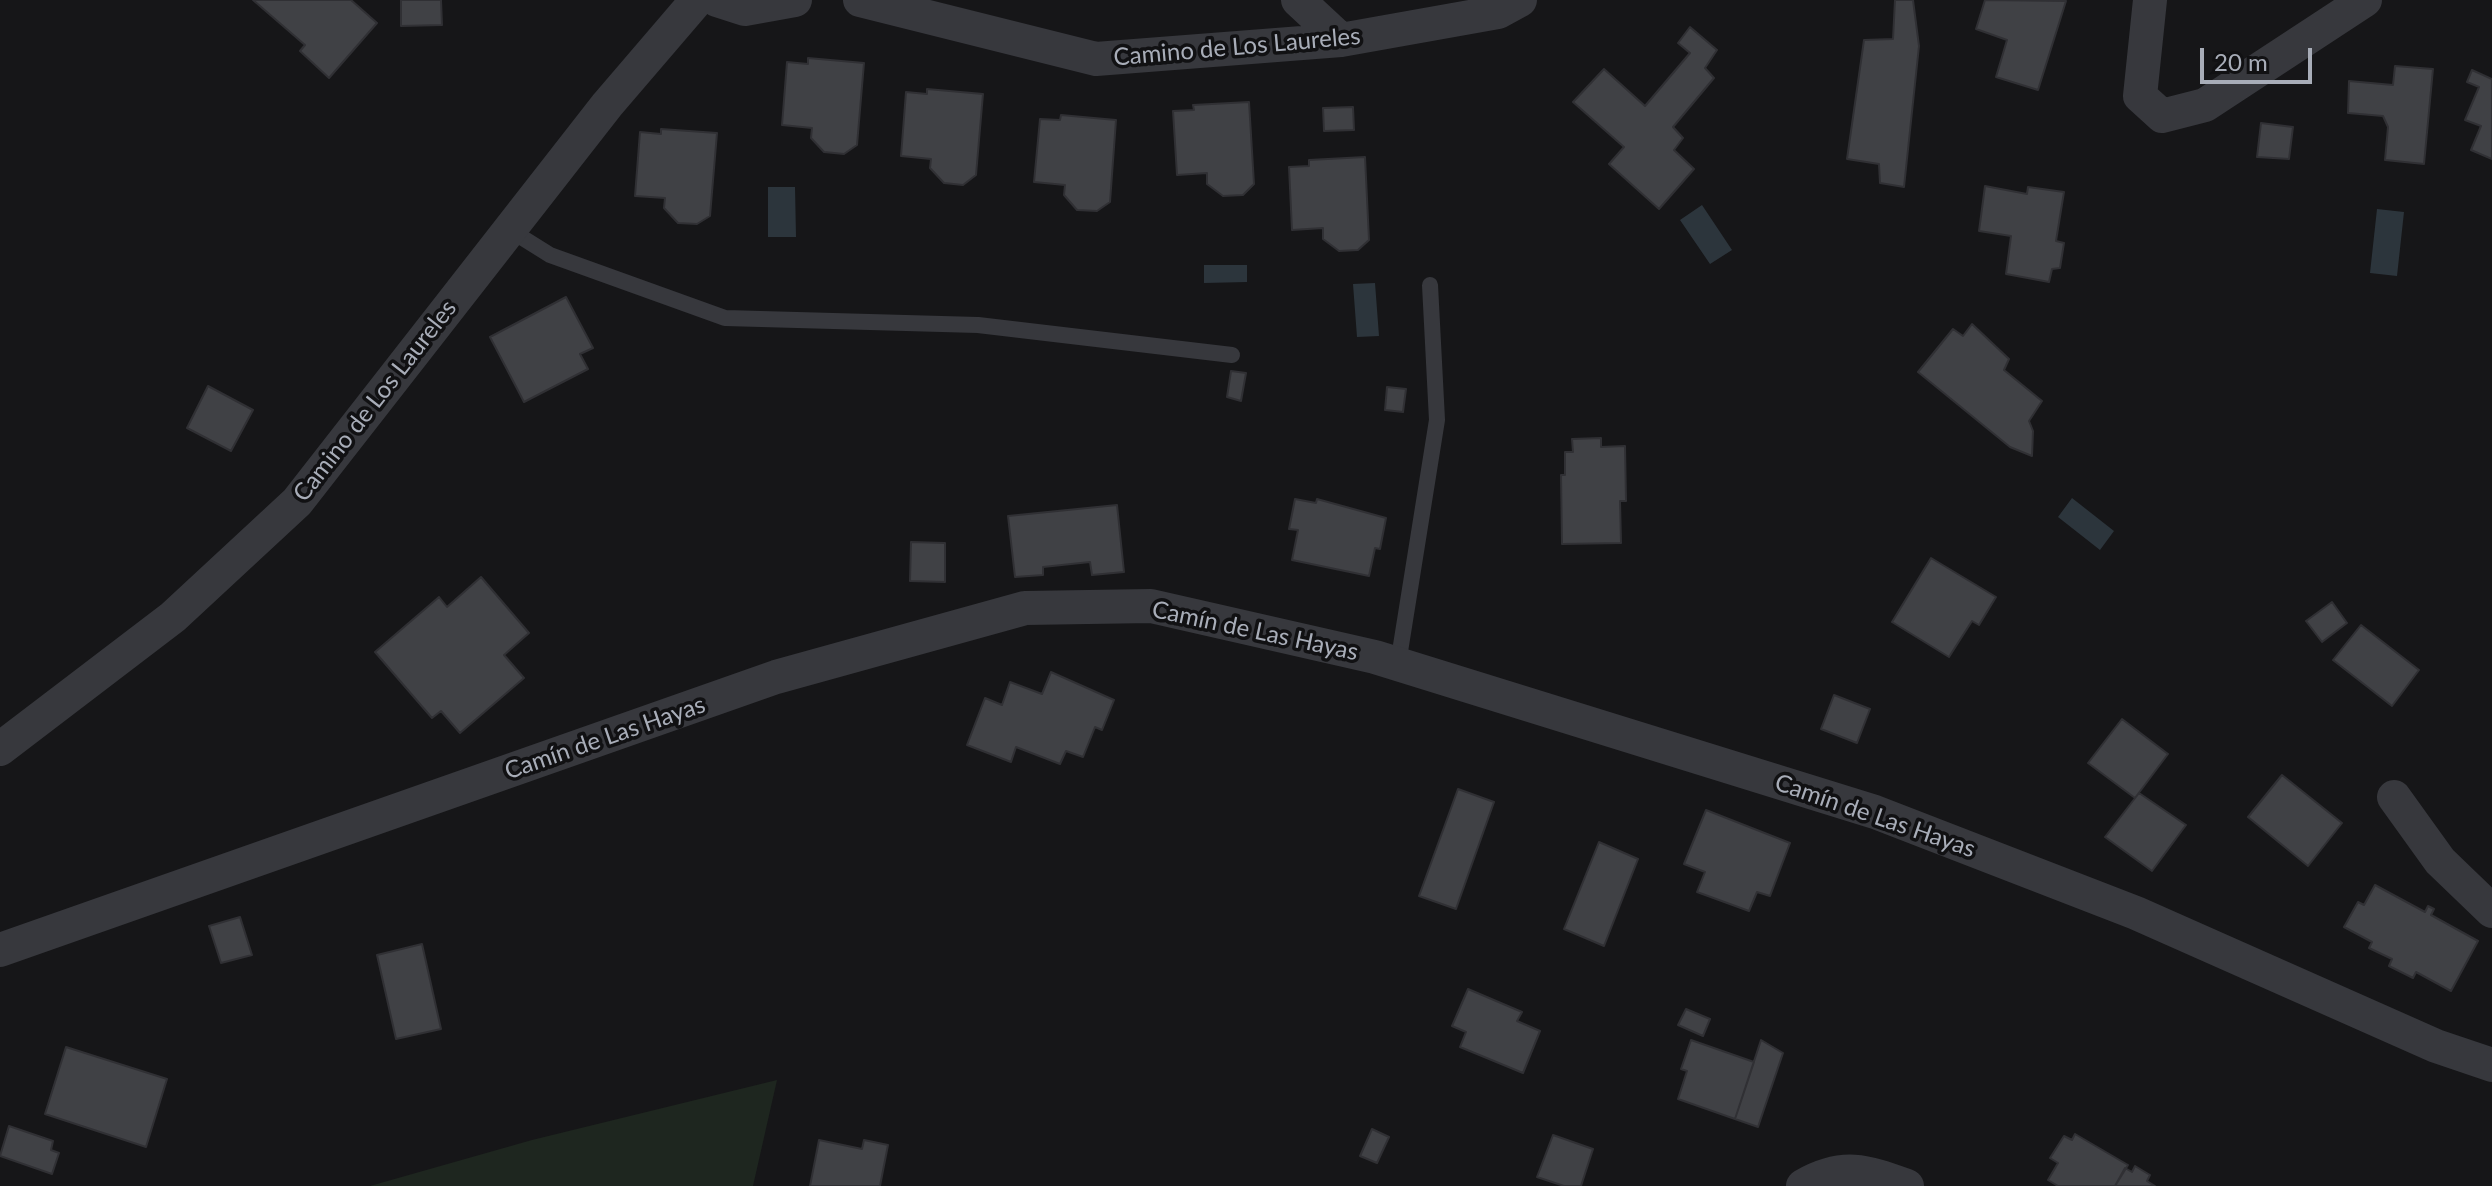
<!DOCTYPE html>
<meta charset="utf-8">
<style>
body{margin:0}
#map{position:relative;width:2492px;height:1186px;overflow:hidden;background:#161618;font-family:Lato,sans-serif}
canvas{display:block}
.scale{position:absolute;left:2200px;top:48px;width:112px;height:36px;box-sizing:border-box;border:4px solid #a8adb8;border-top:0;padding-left:10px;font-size:24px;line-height:28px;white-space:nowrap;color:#a8adb8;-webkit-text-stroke:6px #111113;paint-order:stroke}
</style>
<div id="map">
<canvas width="2492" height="1186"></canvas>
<div class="scale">20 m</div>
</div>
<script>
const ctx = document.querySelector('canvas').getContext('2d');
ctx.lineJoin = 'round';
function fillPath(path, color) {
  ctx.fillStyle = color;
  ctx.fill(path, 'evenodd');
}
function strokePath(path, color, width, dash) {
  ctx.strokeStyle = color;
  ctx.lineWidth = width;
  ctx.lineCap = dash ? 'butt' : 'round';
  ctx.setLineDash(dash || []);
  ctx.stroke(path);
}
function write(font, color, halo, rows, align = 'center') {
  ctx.font = font + ' Lato,sans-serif';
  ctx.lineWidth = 7;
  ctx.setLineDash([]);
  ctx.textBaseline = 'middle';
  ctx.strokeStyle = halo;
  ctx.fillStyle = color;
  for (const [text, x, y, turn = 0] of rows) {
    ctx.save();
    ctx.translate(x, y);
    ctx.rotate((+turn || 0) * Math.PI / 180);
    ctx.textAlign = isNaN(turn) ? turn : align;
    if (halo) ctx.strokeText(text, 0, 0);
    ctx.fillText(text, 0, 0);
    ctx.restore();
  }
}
const green = new Path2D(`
 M777,1080L753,1186H370L532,1140Z`);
const water = new Path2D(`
 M768,187H795L796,237H768Z
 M1702,205L1732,250L1710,264L1680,220Z
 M2377,209L2404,212L2397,276L2370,273Z
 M1204,265H1247V282L1204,283Z
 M1375,283L1379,336L1357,337L1353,284Z
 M2072,498L2114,531L2100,550L2058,517Z`);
const building = new Path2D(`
 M253,0H351L377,23L329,78L300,51L305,45Z
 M401,0H441L442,25L401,26Z
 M1895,0H1913L1919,46L1904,187L1880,183L1879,164L1847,159L1864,40L1893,39Z
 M1985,0L2066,1L2038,90L1996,77L2007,40L1976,29Z
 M1690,27L1717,50L1705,68L1714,78L1673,127L1683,138L1674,150L1694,169L1659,209L1609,164L1624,147L1573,102L1604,69L1645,106L1690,53L1678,43Z
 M808,58L864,63L857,145L844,154L824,152L811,138L812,128L782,125L787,62L808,64Z
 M2395,66L2433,69L2424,164L2385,160L2388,127L2383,116L2348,113L2349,81L2393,85Z
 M2472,70L2492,79V159L2471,150L2481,126L2465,120L2479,87L2467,82Z
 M927,89L983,94L976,175L963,185L944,183L930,168L931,159L901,156L906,92L927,94Z
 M1249,102L1254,184L1243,195L1223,196L1207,184V173L1177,175L1173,111L1194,110L1193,105Z
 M1353,107L1354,130L1324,131L1323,108Z
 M1061,115L1116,120L1110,202L1097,211L1077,210L1064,195L1065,185L1034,182L1040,119L1060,120Z
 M2261,123L2293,127L2289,159L2257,157Z
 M661,129L717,133L710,216L697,224L678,223L664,208L665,198L635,196L640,132L661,134Z
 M1365,157L1369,240L1358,250L1339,251L1323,239V228L1292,230L1289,167L1309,166V160Z
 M1985,186L2027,194L2028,187L2064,192L2056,241L2064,243L2060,268L2052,269L2049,282L2006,274L2011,236L1979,231Z
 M566,297L593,348L580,354L588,369L524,402L490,337Z
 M1972,324L2009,359L2004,370L2042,401L2029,421L2033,431L2032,456L2010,447L1918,372L1953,329L1963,336Z
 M1231,371L1246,373L1241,401L1227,397Z
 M208,386L253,410L231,451L187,428Z
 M1387,387L1406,389L1403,412L1385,410Z
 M1601,438V447L1625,446L1626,501H1620L1621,543L1562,544L1561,475H1565V452H1573L1572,439Z
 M1295,499L1316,503L1317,499L1386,518L1380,549L1375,548L1369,576L1292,560L1298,530L1289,529Z
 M1117,505L1124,572L1092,575L1090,562L1043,567V575L1015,577L1008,516Z
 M911,542L945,543V582L910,581Z
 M1931,558L1996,597L1979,625L1972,621L1949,657L1892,622Z
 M481,577L529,633L504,655L524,678L460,733L441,711L432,718L375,652L439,597L447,607Z
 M2332,602L2347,623L2322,642L2306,621Z
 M2361,625L2419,670L2392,706L2333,660Z
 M1051,672L1114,700L1102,730L1095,727L1083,757L1066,751L1060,764L1016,747L1011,762L967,745L985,698L1002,705L1010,682L1042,694Z
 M1834,695L1870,709L1857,743L1821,729Z
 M2122,719L2168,754L2135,798L2088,763Z
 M2282,775L2342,823L2308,866L2248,817Z
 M1458,789L1494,802L1456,909L1419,896Z
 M2139,793L2186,825L2152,871L2105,837Z
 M1706,810L1790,843L1770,896L1757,892L1749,911L1697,892L1705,872L1684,864Z
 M1599,842L1638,859L1604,946L1564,929Z
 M2375,885L2425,912L2428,906L2434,909L2431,915L2478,941L2451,991L2416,972L2413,978L2389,966L2392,959L2369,948L2372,942L2344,927L2358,902L2364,905Z
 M240,917L252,955L221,963L209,926Z
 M422,944L441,1029L396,1039L377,955Z
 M1468,989L1522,1012L1517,1021L1540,1031L1523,1073L1460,1047L1466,1032L1452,1026Z
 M1686,1009L1710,1019L1703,1036L1678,1025Z
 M1691,1040L1754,1062L1735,1119L1678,1099L1687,1071L1681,1069Z
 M1761,1040L1783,1053L1758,1127L1735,1119Z
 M66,1047L167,1079L146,1147L45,1114Z
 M9,1126L53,1141L51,1150L59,1153L52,1174L0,1156Z
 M1372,1129L1389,1137L1377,1163L1360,1156Z
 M2075,1134L2128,1165L2115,1186H2058L2048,1180L2058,1163L2050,1158L2064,1136L2072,1140Z
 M1553,1135L1593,1149L1581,1186H1564L1537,1177Z
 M819,1140L862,1149L864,1140L888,1145L880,1186H810Z
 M2135,1166L2150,1175L2147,1181L2155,1186H2115L2125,1168L2132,1172Z`);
const lane = new Path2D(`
 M510,230L550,255L725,318L978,325L1232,355
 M1398,664L1437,420L1430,285`);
const street = new Path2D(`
 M717,0L745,9L795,0
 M860,0L1096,59L1341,40L1498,12L1520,0
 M1298,0L1341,40
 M2150,0L2140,96L2162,116L2205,105L2365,0
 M0,749L173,617L297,502L607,105L697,0
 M2394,797L2440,861L2492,911
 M0,950L776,677L1025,608L1151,606L1375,657L1875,812L2136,913L2436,1046L2492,1065
 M1803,1186C1843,1163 1865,1171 1907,1186`);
const streetNames = [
 ["Camino de Los Laureles",1237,47,-5],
 ["Camino de Los Laureles",375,401,-52],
 ["Camín de Las Hayas",1255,631,12],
 ["Camín de Las Hayas",605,738,-19],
 ["Camín de Las Hayas",1875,816,19]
];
fillPath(green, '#1e261f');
fillPath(water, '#2c353c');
fillPath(building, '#404145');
strokePath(building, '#303034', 2);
strokePath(lane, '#37383d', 16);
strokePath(street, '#37383d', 34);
write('24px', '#a8adb8', '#111113', streetNames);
</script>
